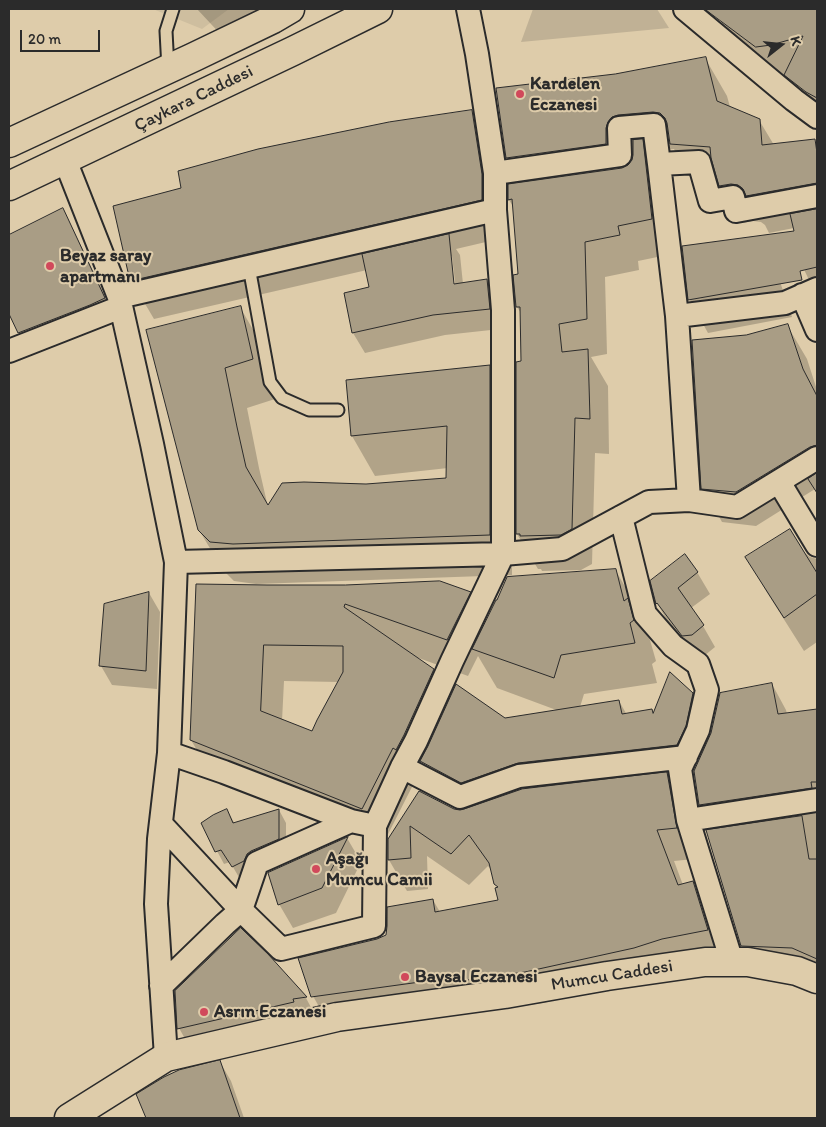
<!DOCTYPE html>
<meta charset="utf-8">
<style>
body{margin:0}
#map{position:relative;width:826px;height:1127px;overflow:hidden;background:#deccaa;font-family:Itim,sans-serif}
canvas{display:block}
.frame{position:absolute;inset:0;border:10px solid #2b2b2b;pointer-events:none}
.north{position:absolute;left:756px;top:20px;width:50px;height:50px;-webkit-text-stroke:4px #deccaa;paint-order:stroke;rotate:74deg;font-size:14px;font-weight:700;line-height:20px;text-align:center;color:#2b2b2b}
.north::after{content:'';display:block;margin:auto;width:18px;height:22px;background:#2b2b2b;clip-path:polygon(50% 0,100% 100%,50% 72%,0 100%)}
.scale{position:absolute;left:20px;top:30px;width:80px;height:22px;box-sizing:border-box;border:2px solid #2b2b2b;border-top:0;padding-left:6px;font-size:15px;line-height:18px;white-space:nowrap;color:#2b2b2b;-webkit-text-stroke:4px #deccaa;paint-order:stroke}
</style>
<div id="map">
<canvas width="826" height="1127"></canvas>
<div class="frame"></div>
<div class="north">K</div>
<div class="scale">20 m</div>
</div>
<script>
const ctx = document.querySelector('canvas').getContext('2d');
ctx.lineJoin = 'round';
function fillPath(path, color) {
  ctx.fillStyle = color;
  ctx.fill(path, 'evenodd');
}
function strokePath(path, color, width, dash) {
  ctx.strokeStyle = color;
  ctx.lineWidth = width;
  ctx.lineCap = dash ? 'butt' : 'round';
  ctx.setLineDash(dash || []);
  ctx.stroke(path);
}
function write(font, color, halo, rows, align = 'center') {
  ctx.font = font + ' Itim,sans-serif';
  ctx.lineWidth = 4;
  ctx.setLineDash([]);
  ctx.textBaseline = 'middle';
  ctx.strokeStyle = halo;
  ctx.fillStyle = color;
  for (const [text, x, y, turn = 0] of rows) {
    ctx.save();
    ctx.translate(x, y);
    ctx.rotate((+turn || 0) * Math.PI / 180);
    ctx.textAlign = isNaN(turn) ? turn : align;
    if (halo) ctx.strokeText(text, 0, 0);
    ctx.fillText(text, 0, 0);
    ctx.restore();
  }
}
const built = new Path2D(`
 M153,9H229L202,29Z`);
const green = new Path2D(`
 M533,9H657L669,28L521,42Z`);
const shadow = new Path2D(`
 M197,9H260L225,39Z
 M717,9H817V121L743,58L720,20Z
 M705,58L727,96L730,107L759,120L774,145L814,140L817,146V294L808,278L787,233L795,232L794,228L769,233L765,225L761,222L753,221L742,223L720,183L693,182L674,149L648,152L672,254L638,261L639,270L605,277L607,354L591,357L608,386L609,454L595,453L592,564L581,570L542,571L541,569H538L517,534V363L523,362L521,313L517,307L520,276L514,208L509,200V185L522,184L507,158L615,76ZM635,153L633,161L626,170L629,160Z
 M472,112L494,150L503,238L456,249L460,255L463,284L487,280L498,300L500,329L445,335L365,353L353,333L345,294L370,288L367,270L154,319L131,280ZM450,256H452L456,290H453Z
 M62,210L73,229L115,317L30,352L9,311V236Z
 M683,247L776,270L792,317L708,333L690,300Z
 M240,307L263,347L275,399L247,408L259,468L268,507L366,486L448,479V468L375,476L352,436L347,381L489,366L512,406V575L256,584L234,581L223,570L199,530L148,331Z
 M787,325L807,359L817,390V492L815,489L756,526L722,522L703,488L746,336Z
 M797,540L805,553L810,557L817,559V642L804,651L766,591L747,557Z
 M616,571L639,611L643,627L650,640L656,661L652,664L657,683L584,694L580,707L619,701L627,715L651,710L654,715L692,694L713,730L772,684L786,710L787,714L817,710V981L760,976L742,946L715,830L700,805L696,778L671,781L694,859L674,861L683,885L692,882L711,913L725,961L543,1003L480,1012L477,1006L331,1028L313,996L378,940L387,935L433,900L440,912L499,901L498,888L495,884L492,871L488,866L469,885L427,856L428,889L407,891L389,860V840L419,792L454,810L459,811L469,809L440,795L414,783L383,844L212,776L191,740L197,586L470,593L487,622ZM478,656L497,688L559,711L505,719L450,700L433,670L416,657L468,676ZM284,681L339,682L313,733L282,721Z
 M697,572L710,594L691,608L703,626L715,647L704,656L695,657L670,624H669L657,603L652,581Z
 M149,593L160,612L157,689L112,685L101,666Z
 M227,810L235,824L279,810L286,823V852L240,879L230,862L224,864L217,851Z
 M347,838L361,862L336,913L293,928L279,904L269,873Z
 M267,955L306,998L315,1015L189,1046L179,1028Z
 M220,1062L231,1081L244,1118H148L138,1095Z`);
const building = new Path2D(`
 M705,9H817V98L806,92L784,75L803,36L771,45L756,47Z
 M706,57L717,101L760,119L762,145L815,139L817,153V183L746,196L743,189L738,185L731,184L719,186L711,158L710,147L670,144L667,123L665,118L660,113L653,112L618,115L612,117L608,122L606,128V144L506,158L496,88L615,74Z
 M472,110L482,174V200L130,281L113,206L181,188L178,171L258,149L389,122Z
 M643,139L652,219L618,226L620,235L585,242L587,319L559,324L562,352L588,349L590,419L575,418L572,529L561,535L520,536V534H516V362L521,361L520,307H516L513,275L518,274L512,199L508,200V184L622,168L628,165L632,160L633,155V140Z
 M63,208L105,298L90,305L18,333L9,314V235Z
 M817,209V267L800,271L802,280L688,300L682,246L794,231L790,214Z
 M449,234L454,284L487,279L490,309L433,315L352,333L344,293L369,287L362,254Z
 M241,306L253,359L225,368L237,427L246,467L268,505L282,483L304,482L366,484L446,478L447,426L351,436L346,380L490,365V535L233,544L210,542L198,530L146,330Z
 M788,324L803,369L817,396V445L810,447L736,492L701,489L692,340L746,335Z
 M817,473V493L808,479Z
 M790,529L817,573V594L784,618L745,557Z
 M685,554L698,572L678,588L704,625L692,635L682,636L657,603L656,604L650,581Z
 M616,569L624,601L628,598L634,620L630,623L635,643L561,655L554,678L472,649L496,600H497L507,577Z
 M440,581L471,592L447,640L345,604L344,607L434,669L404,735L396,750L393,748L362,809L190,740L196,584L267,585H345ZM264,645L343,646V672L317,720L312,731L261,711Z
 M149,592L146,671L99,666L104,604Z
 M670,672L693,693L686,726L677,745L518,763L461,783L420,761L428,746L456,684L505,718L619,700L622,714L652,709L653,713Z
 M772,683L778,714L817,709V782H811L812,788L699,805L694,771L711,733L720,693Z
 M667,772L677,828L657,830L678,885L693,881L708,930L662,939L634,948L525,972L461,981L460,975L420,982L311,997L298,958L377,939L386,935L387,926V907L433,899L435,912L498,900L495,888L498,887L494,884L489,863L469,835L451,854L410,826L411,858L388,860V839L419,791L454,809L460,810L464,809L522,789Z
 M227,809L233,823L279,809V839L251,851L247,854L244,861L232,867L221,850L215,852L201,823L213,815Z
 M802,816L809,859H817V959L792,948L741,946L706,830Z
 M348,837L322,888L278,905L268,873Z
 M241,928L268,954L307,997L293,999L294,1002L177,1029L175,991Z
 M220,1060L240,1118H146L136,1094L164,1077L179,1070Z`);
const service = new Path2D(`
 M168,69L166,31L173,9
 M249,267L270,382L282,398L309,410H338`);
const minor = new Path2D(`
 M685,9L794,100L817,117
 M65,160L119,297L152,444L176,562L169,753
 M659,164L677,316L689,500
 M495,173L620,155L619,128L654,125L659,164L699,162L710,201L733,197L736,211L817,196
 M802,295L817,330
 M119,297L495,210
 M677,316L785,303L817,289
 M9,351L121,307
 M779,482L817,545
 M621,517L645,614L673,646L698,664L707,690L698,730L680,769L688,820L817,800
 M176,562L503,554L562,549L649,502L689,500L737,507L817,458
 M402,767L460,797L519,776L686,757
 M688,820L732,962
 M161,824L241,910L281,949L374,926L375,826
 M161,986L225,924L241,910L257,863L351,821
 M166,1057L156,904L159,839L169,753L224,772L351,821L375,826L402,767L416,741L452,661L503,554V310L495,210V173L477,54L468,9`);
const tertiary = new Path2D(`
 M69,1118L166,1057L337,1017L505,994L607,976L705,962H748L797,971L817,979`);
const secondary = new Path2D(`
 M9,143L194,57L273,19L290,9
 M9,186L293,51L378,9`);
const markers = [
 [520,94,5,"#d1495b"],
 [50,266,5,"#d1495b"],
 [316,869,5,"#d1495b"],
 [405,977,5,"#d1495b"],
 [204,1012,5,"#d1495b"]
];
const poiNames = [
 ["Kardelen",530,84],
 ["Eczanesi",530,105],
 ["Beyaz saray",60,256],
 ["apartmanı",60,277],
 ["Aşağı",326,859],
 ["Mumcu Camii",326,880],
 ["Baysal Eczanesi",415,977],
 ["Asrın Eczanesi",214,1012]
];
const streetNames = [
 ["Çaykara Caddesi",194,99,-26],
 ["Mumcu Caddesi",612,976,-9]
];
fillPath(built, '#cebe9f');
fillPath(green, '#c0b195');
fillPath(shadow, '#0003');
fillPath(building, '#a99d85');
strokePath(building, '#2b2b2b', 1);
strokePath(service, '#2b2b2b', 15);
strokePath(minor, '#2b2b2b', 26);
strokePath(tertiary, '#2b2b2b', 31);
strokePath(secondary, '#2b2b2b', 31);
strokePath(service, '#deccaa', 11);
strokePath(minor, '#deccaa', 22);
strokePath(tertiary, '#deccaa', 28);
strokePath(secondary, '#deccaa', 28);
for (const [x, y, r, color] of markers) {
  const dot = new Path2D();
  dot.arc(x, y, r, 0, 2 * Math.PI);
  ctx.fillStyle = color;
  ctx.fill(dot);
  strokePath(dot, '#deccaa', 2);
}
write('bold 18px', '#2b2b2b', '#deccaa', poiNames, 'left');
write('18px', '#2b2b2b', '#deccaa', streetNames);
</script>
